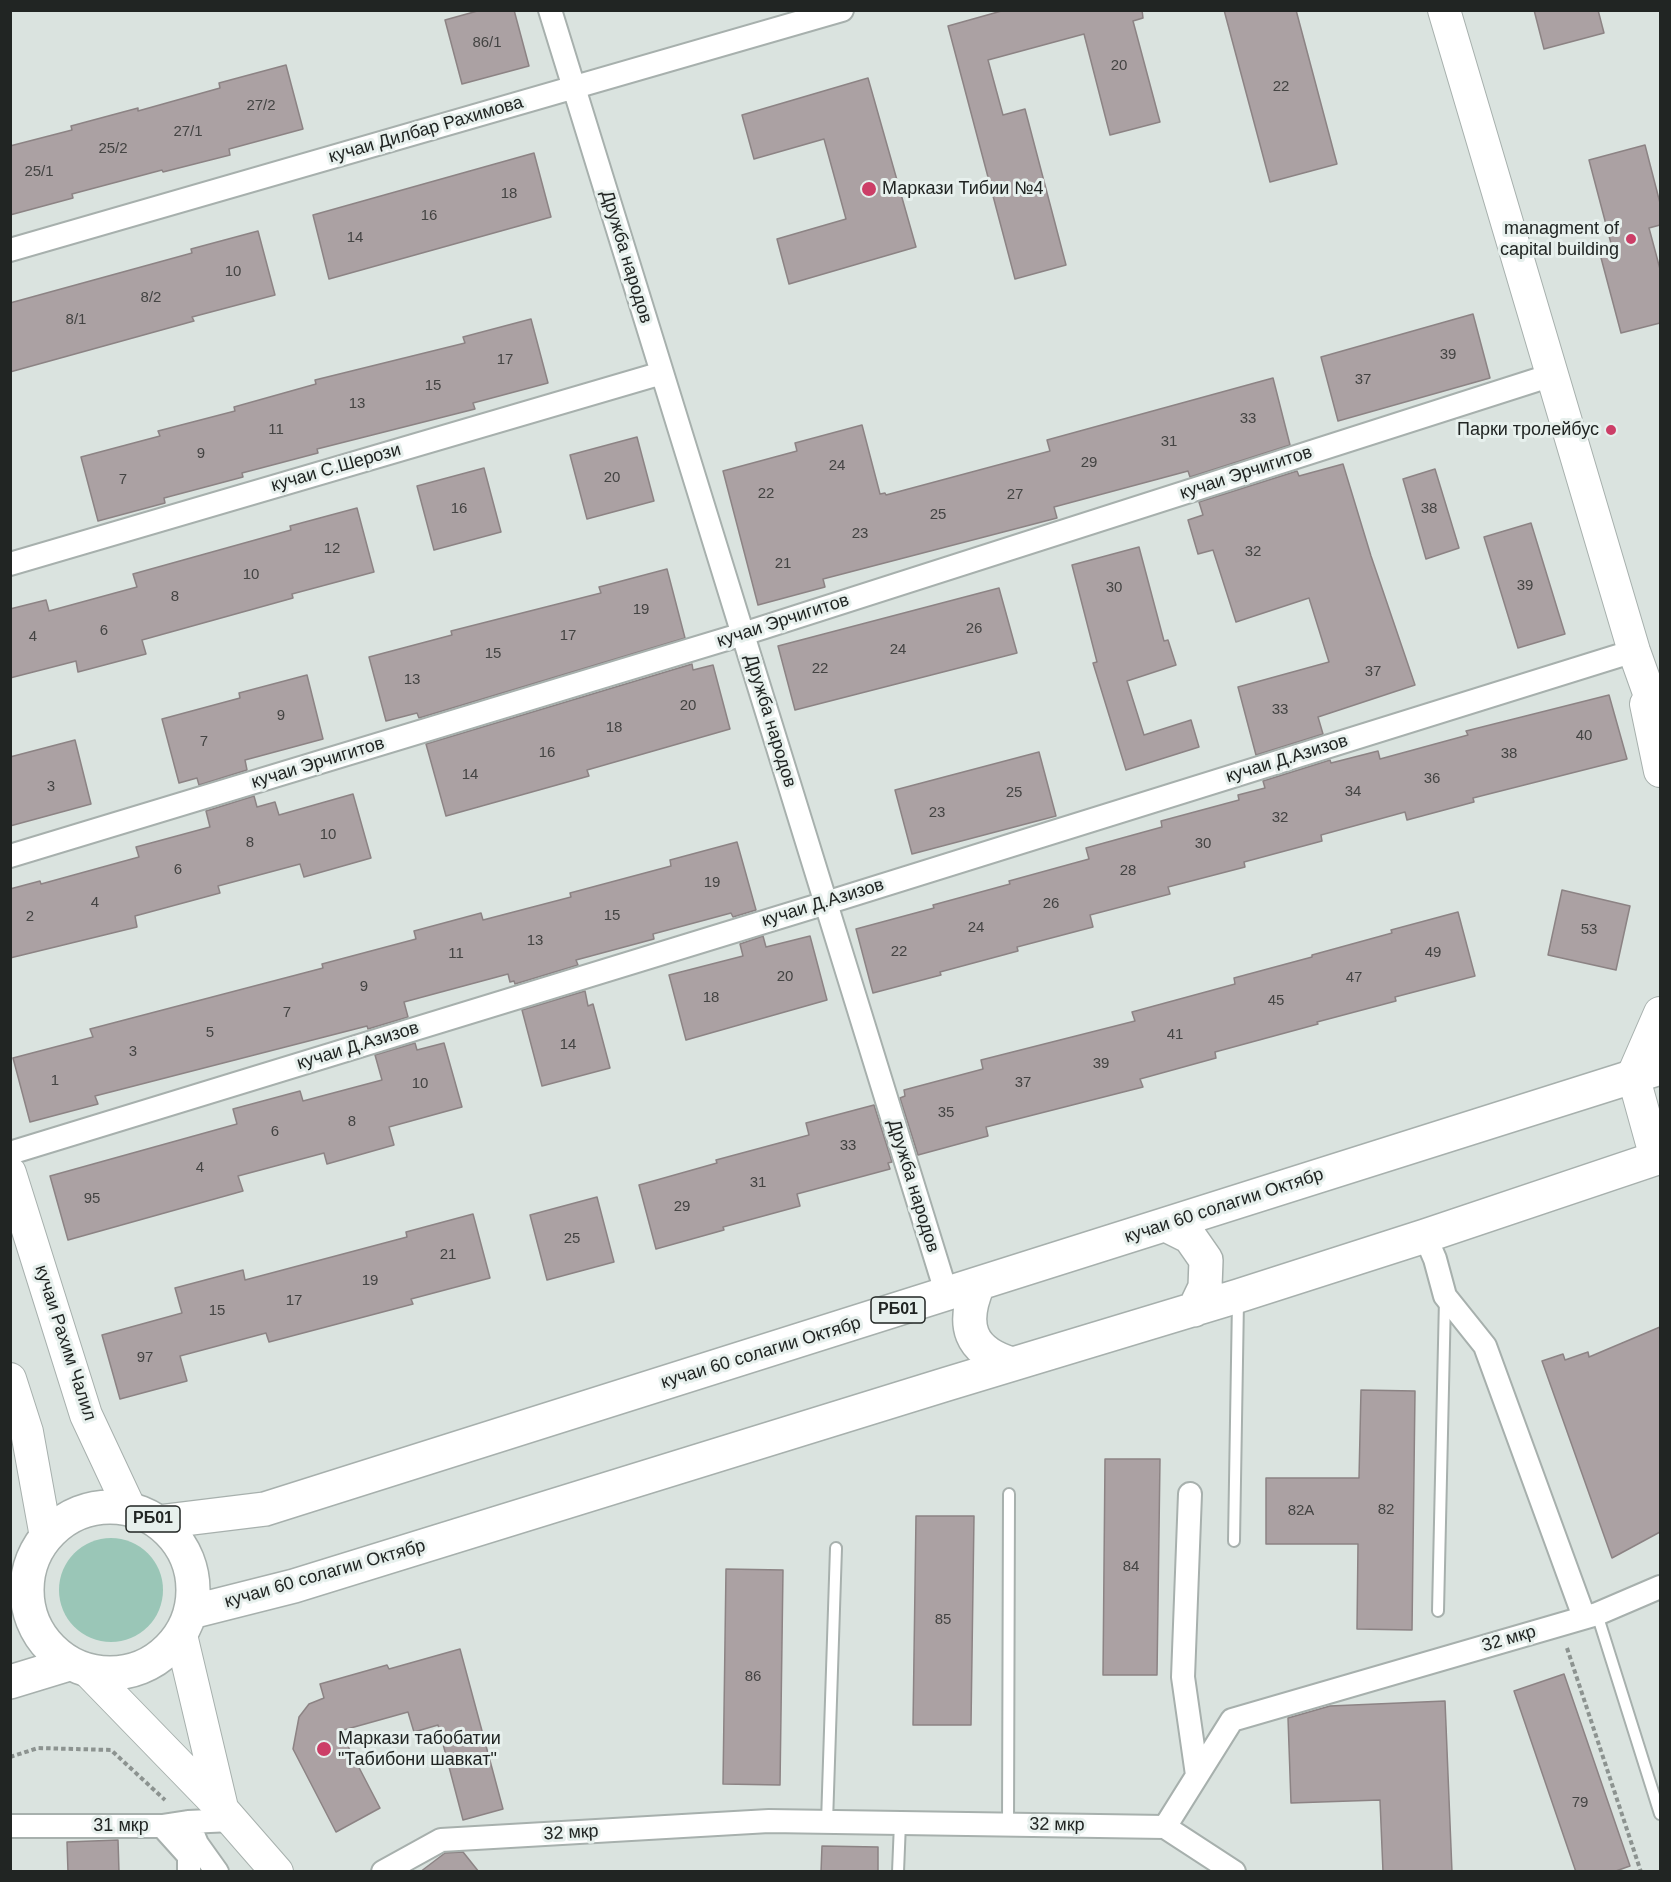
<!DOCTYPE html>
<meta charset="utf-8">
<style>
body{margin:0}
#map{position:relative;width:1671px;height:1882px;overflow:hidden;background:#dae3df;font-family:Helvetica,sans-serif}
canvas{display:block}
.frame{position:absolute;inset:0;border:12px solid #212523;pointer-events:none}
</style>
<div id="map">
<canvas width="1671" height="1882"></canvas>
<div class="frame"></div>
</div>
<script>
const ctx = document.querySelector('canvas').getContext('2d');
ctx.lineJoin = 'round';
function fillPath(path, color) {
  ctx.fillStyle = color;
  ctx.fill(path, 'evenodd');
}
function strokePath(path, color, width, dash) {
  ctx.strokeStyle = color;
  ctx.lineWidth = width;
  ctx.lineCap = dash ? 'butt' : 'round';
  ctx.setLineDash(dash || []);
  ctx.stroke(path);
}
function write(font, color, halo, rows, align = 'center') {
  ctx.font = font + ' Helvetica,sans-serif';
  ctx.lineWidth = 6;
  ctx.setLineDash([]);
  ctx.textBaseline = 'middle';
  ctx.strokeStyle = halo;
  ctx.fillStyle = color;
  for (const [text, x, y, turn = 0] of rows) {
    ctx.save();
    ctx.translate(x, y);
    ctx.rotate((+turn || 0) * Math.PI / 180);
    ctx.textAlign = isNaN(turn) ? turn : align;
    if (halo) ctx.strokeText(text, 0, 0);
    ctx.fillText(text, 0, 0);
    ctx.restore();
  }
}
const green = new Path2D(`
 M59 1590a52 52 0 1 1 104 0a52 52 0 1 1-104 0Z`);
const building = new Path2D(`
 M481,10H514L529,66L462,84L445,20Z
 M1005,10H1142L1143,18L1133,21L1160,122L1110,135L1084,34L988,60L1003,115L1025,109L1066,265L1015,279L948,26Z
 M1224,10H1296L1337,164L1270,182Z
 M1534,10H1598L1604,33L1544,49Z
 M286,65L303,129L229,149L230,155L163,172L162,170L72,194L73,198L10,215V146L72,130L71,126L138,108V111L220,88L219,83Z
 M868,78L916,247L789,284L777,239L846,219L824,139L754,159L742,115Z
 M1645,145L1660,203V225L1649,228L1660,269V323L1621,333L1600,254L1613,251L1589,160Z
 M534,153L551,217L329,279L313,215Z
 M258,231L275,295L192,317L194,321L10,372V303L192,253L191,249Z
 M1473,314L1490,378L1338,421L1321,357Z
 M531,319L548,383L473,403L475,409L317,449L318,453L242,473L243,477L164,498L165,503L98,521L81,457L160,436L158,431L235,411L234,407L316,384L315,380L465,343L463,337Z
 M1273,378L1290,445L1190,477L1188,471L1054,507L1057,518L823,579L825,587L758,605L723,471L797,451L795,443L862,425L880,494L885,493L886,495L1050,451L1047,440Z
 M637,437L654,501L587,519L570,455Z
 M1343,464L1371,556L1415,685L1318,717L1323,734L1256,755L1238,687L1329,662L1309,598L1236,622L1213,550L1198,554L1188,520L1203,515L1199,502L1297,471L1299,476Z
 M484,468L501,532L434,550L417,486Z
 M1435,469L1459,548L1426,559L1403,479Z
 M357,508L374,572L292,594L293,598L142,640L146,654L78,672L76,661L10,678V609L46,600L49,611L137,587L133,574L291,530L290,526Z
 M1531,523L1565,634L1518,648L1484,537Z
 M1139,547L1164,641L1168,640L1176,665L1127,681L1144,735L1191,720L1199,747L1126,770L1093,663L1097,662L1072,565Z
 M667,569L685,638L419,718L417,713L386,721L369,657L452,635L451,631L601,593L599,587Z
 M999,588L1017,653L795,710L778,646Z
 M692,664L693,670L713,665L730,729L587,770L589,776L446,816L426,744Z
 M307,675L323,739L245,760L247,770L199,785L197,778L179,783L162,719L240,698L239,693Z
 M1609,695L1627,759L1473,798L1474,802L1407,820L1405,812L1321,835L1322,841L1244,862L1245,867L1168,887L1170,894L1090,915L1093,927L1017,947L1018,951L940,972L941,975L873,993L856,929L934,908L933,905L1010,884L1009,881L1089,859L1086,848L1162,827L1161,821L1239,800L1238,795L1265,788L1263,781L1330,760L1331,763L1378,751L1380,759L1468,735L1466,731Z
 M75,740L91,804L10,826V757Z
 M1039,752L1056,816L912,854L895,790Z
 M353,794L371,858L304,877L300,864L218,886L220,893L135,916L137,927L10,958V889L40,881L41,884L139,857L136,847L210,827L206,811L254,796L257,807L275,802L279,815Z
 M737,842L756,910L733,917L731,913L653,934L654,939L576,960L578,965L515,984L514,981L510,982L508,974L404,1002L408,1017L368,1029L367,1026L95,1096L98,1104L30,1122L13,1058L93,1037L90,1029L323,968L322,964L416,939L414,931L481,913L483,920L571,897L570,893L671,866L670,860Z
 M1562,890L1630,906L1616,970L1548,955Z
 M1458,912L1475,976L1395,997L1396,1001L1317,1022L1318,1024L1215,1052L1216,1058L1140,1079L1143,1087L986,1127L988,1136L918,1155L900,1098L905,1096L904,1090L983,1069L981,1060L1135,1021L1132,1012L1235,984L1234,978L1312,957V955L1392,933L1391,930Z
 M763,936L766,947L810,936L827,1000L686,1040L669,975L743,956L740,944Z
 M585,991L588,1006L593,1004L610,1068L542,1086L522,1010Z
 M415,1043L417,1050L444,1043L462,1107L389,1127L394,1145L327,1164L324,1153L238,1176L243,1191L68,1240L50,1176L237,1124L233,1109L300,1091L303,1101L382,1080L375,1055Z
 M874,1105L892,1162L888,1163L890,1169L797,1194L800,1206L723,1227L724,1230L656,1249L639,1185L717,1163L716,1160L809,1135L806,1123Z
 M597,1197L614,1262L547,1280L530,1215Z
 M473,1214L490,1278L411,1299L413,1304L269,1342L266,1333L180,1356L187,1381L120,1399L102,1335L182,1313L175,1288L243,1270L245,1280L407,1237L406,1232Z
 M1660,1327V1532L1612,1558L1542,1361L1563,1354L1565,1360L1588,1352L1589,1357Z
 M1361,1390L1415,1391L1412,1630L1357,1629L1358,1544H1266V1478H1359Z
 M1105,1459H1160L1157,1675H1103Z
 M916,1516H974L971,1725H913Z
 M726,1569L783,1570L780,1785L723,1784Z
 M460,1649L503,1809L463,1820L438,1725L414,1732L408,1712L340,1731L380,1808L336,1832L293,1749L299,1717L309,1704L324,1698L320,1684L387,1665L389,1669Z
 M1564,1674L1630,1866L1613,1872H1576L1514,1691Z
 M1445,1701L1452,1872H1383L1380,1800L1291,1803L1288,1718L1330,1706Z
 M118,1840L119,1872H68L67,1842Z
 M822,1846L878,1847V1872H821Z
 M463,1852L479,1872H420L445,1853Z`);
const path = new Path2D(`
 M1567,1648L1641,1872
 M10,1757L38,1748L111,1750L165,1800`);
const lane = new Path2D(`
 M1234,1541L1238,1301
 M1438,1611L1445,1299
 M1597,1614L1660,1814
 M827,1822L836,1548
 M1008,1825L1009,1494
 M898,1872L900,1823`);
const street = new Path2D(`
 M550,10L947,1295
 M10,250L842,10
 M10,564L662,373
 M10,856L743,634L1552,375
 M10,1153L826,903L1634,651
 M1425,1236L1435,1259L1445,1296L1485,1346L1584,1617
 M1190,1494L1183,1677L1197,1775
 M188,1822L197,1844L217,1872
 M10,1826H162L188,1822L232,1820
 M162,1826L189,1856V1872
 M1165,1827L1234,1872
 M383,1872L441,1840L769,1821L1165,1827L1232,1720L1597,1614L1660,1587`);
const secondary = new Path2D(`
 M1444,10L1634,651L1660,724
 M1646,704L1660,771
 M1656,1158L1633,1075L1660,1013
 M10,1173L86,1415L130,1509
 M10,1379L27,1432L46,1537
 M181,1635L222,1808
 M88,1671L222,1809L277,1872`);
const highway = new Path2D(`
 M1166,1225L1190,1237L1206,1260L1205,1287L1194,1310
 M978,1285C961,1325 969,1351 1012,1364
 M27 1590a83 83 0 1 1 166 0a83 83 0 1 1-166 0Z
 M159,1522L265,1509L1660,1068
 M191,1612L294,1586L947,1384L1238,1296L1425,1236L1660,1157
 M10,1682L69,1664`);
const markers = [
 [869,189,8,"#cc3e67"],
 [1631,239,6,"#cc3e67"],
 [1611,430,6,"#cc3e67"],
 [324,1749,8,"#cc3e67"]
];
const numberNames = [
 ["86/1",487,43],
 ["20",1119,66],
 ["22",1281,87],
 ["27/2",261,106],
 ["27/1",188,132],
 ["25/2",113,149],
 ["25/1",39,172],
 ["18",509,194],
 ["16",429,216],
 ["14",355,238],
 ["10",233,272],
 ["8/2",151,298],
 ["8/1",76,320],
 ["39",1448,355],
 ["17",505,360],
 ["37",1363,380],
 ["15",433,386],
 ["13",357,404],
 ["33",1248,419],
 ["11",276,430],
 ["31",1169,442],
 ["9",201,454],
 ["29",1089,463],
 ["24",837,466],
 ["20",612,478],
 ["7",123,480],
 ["22",766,494],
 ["27",1015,495],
 ["16",459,509],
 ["38",1429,509],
 ["25",938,515],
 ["23",860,534],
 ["12",332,549],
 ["32",1253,552],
 ["21",783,564],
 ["10",251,575],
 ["39",1525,586],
 ["30",1114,588],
 ["8",175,597],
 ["19",641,610],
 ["26",974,629],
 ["6",104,631],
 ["17",568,636],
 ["4",33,637],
 ["24",898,650],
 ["15",493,654],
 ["22",820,669],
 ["37",1373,672],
 ["13",412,680],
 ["20",688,706],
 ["33",1280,710],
 ["9",281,716],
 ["18",614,728],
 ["40",1584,736],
 ["7",204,742],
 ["16",547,753],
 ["38",1509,754],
 ["14",470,775],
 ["36",1432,779],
 ["3",51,787],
 ["34",1353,792],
 ["25",1014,793],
 ["23",937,813],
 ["32",1280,818],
 ["10",328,835],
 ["8",250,843],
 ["30",1203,844],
 ["6",178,870],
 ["28",1128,871],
 ["19",712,883],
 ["4",95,903],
 ["26",1051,904],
 ["15",612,916],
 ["2",30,917],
 ["24",976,928],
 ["53",1589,930],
 ["13",535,941],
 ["22",899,952],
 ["49",1433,953],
 ["11",456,954],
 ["20",785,977],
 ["47",1354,978],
 ["9",364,987],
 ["18",711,998],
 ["45",1276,1001],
 ["7",287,1013],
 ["5",210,1033],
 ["41",1175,1035],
 ["14",568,1045],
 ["3",133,1052],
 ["39",1101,1064],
 ["1",55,1081],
 ["37",1023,1083],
 ["10",420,1084],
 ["35",946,1113],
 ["8",352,1122],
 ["6",275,1132],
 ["33",848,1146],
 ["4",200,1168],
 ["31",758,1183],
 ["95",92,1199],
 ["29",682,1207],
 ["25",572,1239],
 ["21",448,1255],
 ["19",370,1281],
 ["17",294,1301],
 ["15",217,1311],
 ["97",145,1358],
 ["82",1386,1510],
 ["82А",1301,1511],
 ["84",1131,1567],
 ["85",943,1620],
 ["86",753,1677],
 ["79",1580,1803]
];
const shields = [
 [898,1310,54],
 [153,1519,54]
];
const shieldNames = [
 ["РБ01",898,1310],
 ["РБ01",153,1519]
];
const streetNames = [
 ["кучаи Дилбар Рахимова",426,130,-16],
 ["Дружба народов",626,257,73],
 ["кучаи С.Шерози",336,468,-16],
 ["кучаи Эрчигитов",1246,473,-18],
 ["кучаи Эрчигитов",783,621,-18],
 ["Дружба народов",770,721,73],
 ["кучаи Д.Азизов",1287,759,-17],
 ["кучаи Эрчигитов",318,763,-17],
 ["кучаи Д.Азизов",823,903,-17],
 ["кучаи Д.Азизов",358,1046,-17],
 ["Дружба народов",913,1186,73],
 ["кучаи 60 солагии Октябр",1224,1206,-18],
 ["кучаи Рахим Чалил",65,1343,72],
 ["кучаи 60 солагии Октябр",761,1353,-17],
 ["кучаи 60 солагии Октябр",325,1574,-16],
 ["32 мкр",1509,1639,-16],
 ["32 мкр",1057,1825,1],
 ["31 мкр",121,1826],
 ["32 мкр",571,1833,-3]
];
const poiNames = [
 ["Маркази Тибии №4",882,189],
 ["managment of",1619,229,"right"],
 ["capital building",1619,250,"right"],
 ["Парки тролейбус",1599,430,"right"],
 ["Маркази табобатии",338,1739],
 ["\"Табибони шавкат\"",338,1760]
];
fillPath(green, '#9ac6b7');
fillPath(building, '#aba1a3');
strokePath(building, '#8c8384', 1.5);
strokePath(lane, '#a7b0ad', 14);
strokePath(street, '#a7b0ad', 26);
strokePath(secondary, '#a7b0ad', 34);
strokePath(highway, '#a7b0ad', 36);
strokePath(path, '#8c9390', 4, [4.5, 3]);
strokePath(lane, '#fff', 10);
strokePath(street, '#fff', 22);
strokePath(secondary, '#fff', 32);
strokePath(highway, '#fff', 33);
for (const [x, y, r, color] of markers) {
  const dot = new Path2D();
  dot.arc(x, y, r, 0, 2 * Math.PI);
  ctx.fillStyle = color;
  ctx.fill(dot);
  strokePath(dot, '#e7f0ed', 2);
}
write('15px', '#444443', null, numberNames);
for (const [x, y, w] of shields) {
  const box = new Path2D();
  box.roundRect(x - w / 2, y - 13, w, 26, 4.5);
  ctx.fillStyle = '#e7f0ed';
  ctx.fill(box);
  strokePath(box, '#212523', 1.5);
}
write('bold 16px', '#212523', null, shieldNames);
write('18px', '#212523', '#e7f0ed', streetNames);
write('18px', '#212523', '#e7f0ed', poiNames, 'left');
</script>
